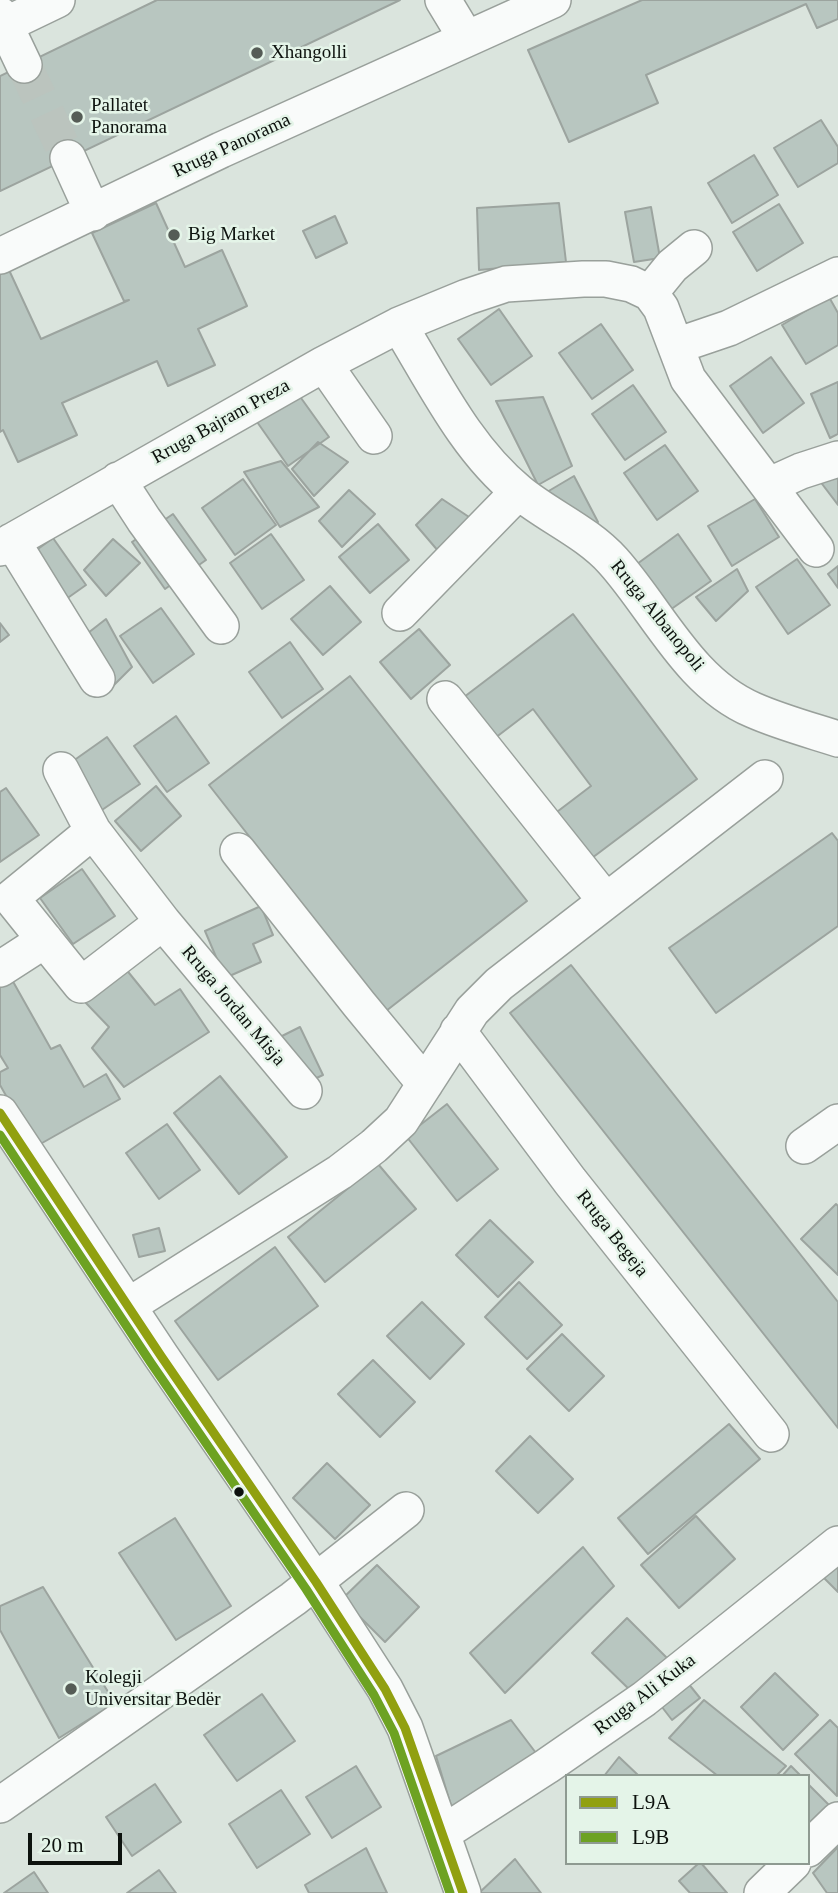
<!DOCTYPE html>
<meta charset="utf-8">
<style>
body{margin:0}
#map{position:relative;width:838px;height:1893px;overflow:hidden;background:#dae4dd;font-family:"Times New Roman",serif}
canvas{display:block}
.legend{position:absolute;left:565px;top:1774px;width:245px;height:91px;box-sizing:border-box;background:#e4f4e8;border:2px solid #8e9a91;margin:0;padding:9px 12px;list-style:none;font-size:21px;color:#0d120e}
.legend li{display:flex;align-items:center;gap:14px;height:35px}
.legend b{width:35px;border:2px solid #8e9a91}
.scale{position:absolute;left:28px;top:1833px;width:94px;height:32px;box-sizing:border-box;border:4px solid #0d120e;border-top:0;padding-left:9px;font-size:21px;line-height:24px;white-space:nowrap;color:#0d120e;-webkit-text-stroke:5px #e4f4e8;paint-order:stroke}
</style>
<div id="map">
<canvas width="838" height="1893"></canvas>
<ul class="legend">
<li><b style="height:9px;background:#91a010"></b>L9A</li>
<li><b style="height:9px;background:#6da222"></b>L9B</li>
</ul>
<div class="scale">20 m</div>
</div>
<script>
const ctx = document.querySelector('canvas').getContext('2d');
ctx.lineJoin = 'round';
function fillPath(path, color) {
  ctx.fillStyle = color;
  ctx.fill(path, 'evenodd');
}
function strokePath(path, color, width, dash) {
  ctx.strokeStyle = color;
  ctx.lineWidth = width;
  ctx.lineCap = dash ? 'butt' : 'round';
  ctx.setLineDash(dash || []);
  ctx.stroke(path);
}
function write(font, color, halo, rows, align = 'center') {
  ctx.font = font + ' "Times New Roman",serif';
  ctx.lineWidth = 5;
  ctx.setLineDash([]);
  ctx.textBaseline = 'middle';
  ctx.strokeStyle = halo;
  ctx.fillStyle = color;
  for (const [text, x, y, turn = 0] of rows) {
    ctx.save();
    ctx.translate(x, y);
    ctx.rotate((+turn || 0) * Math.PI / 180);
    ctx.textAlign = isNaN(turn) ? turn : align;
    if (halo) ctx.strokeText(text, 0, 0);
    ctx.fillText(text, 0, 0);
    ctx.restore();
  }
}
const building = new Path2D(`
 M157,0H400L0,191V76Z
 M642,0H838V19L817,28L806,4L646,75L658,103L569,142L528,50Z
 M821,120L838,147V163L798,187L774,148Z
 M754,155L778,195L732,223L708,183Z
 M156,203L185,267L222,250L247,306L198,329L215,365L168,386L157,361L62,403L77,435L18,462L3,430L0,432V274L9,270L41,339L129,300L124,301L92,233Z
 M559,203L566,262L479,270L477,208Z
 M779,204L803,243L757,271L733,232Z
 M651,207L660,258L634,262L625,212Z
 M335,216L347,243L316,258L303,231Z
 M829,297L838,313V345L806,364L782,325Z
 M499,309L532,356L491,385L458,339Z
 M601,324L633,370L592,399L559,353Z
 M771,357L804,403L763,433L730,386Z
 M838,382V434L830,438L811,394Z
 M633,385L666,432L625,460L592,414Z
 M296,391L329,437L288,466L255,419Z
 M543,397L572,466L538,485L496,401Z
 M318,442L348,462L314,496L292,469Z
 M665,445L698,491L657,520L624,473Z
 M838,456V505L810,468Z
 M281,461L319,507L280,527L244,472Z
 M574,476L598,522L576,541L547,492Z
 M243,479L276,525L235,555L202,508Z
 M349,490L375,514L342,547L319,521Z
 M442,499L472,519L439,552L416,525Z
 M755,499L779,537L732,566L708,526Z
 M173,514L206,560L165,589L132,542Z
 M378,524L409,560L370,593L339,557Z
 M271,534L304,580L262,609L230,563Z
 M678,534L711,581L670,610L637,564Z
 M53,538L86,585L45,614L12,568Z
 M113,539L140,563L106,596L84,570Z
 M797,559L830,605L788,634L756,587Z
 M838,566V588L828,574Z
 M737,569L748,591L716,621L696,597Z
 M330,586L361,622L323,655L291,619Z
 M161,608L194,654L153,683L120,636Z
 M573,614L697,779L580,867L545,821L591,786L533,709L478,751L447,710Z
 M106,619L132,667L112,687L79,640Z
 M0,623L9,635L0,642Z
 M419,629L450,665L411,699L380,662Z
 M290,642L323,689L282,718L249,672Z
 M350,676L527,901L386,1011L209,785Z
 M176,716L209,763L167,792L134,746Z
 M107,737L140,784L99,812L66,766Z
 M156,786L181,816L141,851L115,821Z
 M6,788L39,835L0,862V792Z
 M832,833L838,841V926L716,1013L669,948Z
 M82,869L115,916L73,944L40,898Z
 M261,906L273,935L253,944L261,962L225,978L205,931Z
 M571,965L838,1302V1428L510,1013Z
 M125,968L155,1005L180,989L209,1032L124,1087L92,1048L109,1027L85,1002Z
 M11,978L51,1049L60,1045L84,1087L106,1074L120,1099L35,1147L0,1085V1072L8,1068L0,1055V984Z
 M300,1027L323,1075L295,1088L272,1041Z
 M220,1076L287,1157L239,1194L174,1113Z
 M447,1104L498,1169L457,1201L406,1136Z
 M167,1124L200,1170L159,1199L126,1153Z
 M378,1164L416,1209L325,1282L288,1237Z
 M836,1204L838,1206V1275L801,1239Z
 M490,1220L533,1262L498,1297L456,1255Z
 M159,1228L165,1251L139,1257L133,1235Z
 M275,1247L318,1306L218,1380L175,1321Z
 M519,1282L562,1325L527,1359L485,1317Z
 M422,1302L464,1344L430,1379L387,1336Z
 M562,1334L604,1376L569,1411L527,1369Z
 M373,1360L415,1402L380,1437L338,1394Z
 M729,1424L760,1459L648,1554L618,1518Z
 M530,1436L573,1479L538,1513L496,1471Z
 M327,1463L370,1505L335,1539L293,1498Z
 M696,1516L735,1559L679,1608L641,1565Z
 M175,1518L231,1606L176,1640L119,1553Z
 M583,1547L614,1586L505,1693L470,1653Z
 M838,1564V1592L824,1578Z
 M377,1565L419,1607L385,1642L342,1599Z
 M43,1587L115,1703L59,1738L0,1630V1606Z
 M627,1618L669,1660L634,1694L592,1653Z
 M775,1673L818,1715L783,1750L741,1707Z
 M683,1677L700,1698L672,1720L655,1698Z
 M262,1694L295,1741L237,1781L204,1735Z
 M704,1700L786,1766L776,1776H718L669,1738Z
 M511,1720L536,1753L453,1812L436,1756Z
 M830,1720L838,1728L837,1796L795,1754Z
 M619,1757L639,1776H604Z
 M356,1766L381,1807L332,1838L306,1797Z
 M791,1766L801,1776H782Z
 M155,1784L181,1822L132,1856L106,1817Z
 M808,1784L833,1809L808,1834Z
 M281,1790L310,1834L257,1868L229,1824Z
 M838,1847V1893H827L813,1873Z
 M366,1848L387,1893H309L305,1885Z
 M515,1859L541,1893H479Z
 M699,1863H701L727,1893H690L679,1881Z
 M159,1870L176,1893H127Z
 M34,1872L48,1893H4Z`);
const minorTunnel = new Path2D(`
 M24,65L68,158`);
const minor = new Path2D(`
 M443,0L466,38
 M0,15L5,25L57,0
 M5,25L24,65
 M68,158L93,213
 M0,256L221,150L553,0
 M650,293L672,266L694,248
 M399,325C434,382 466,449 519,492C548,516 587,532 613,561C657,610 689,683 753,710C780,722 810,730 838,739
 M676,346L729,328L838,275
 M324,364L374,436
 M118,480L144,520L221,626
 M770,485L801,471L838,459
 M12,541L97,679
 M0,548L324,364L399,325L467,297L506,284L583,279H606L631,284L650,293L661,308L688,379L816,549
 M400,613L518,492
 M445,699L605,900
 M61,770L93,831L11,898L81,985L163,922
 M93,831L163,922L304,1091
 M238,851L359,1004L425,1084
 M0,969L45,940
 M458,1031L570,1181L771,1434
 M0,1113L161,1356L316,1582L385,1689L405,1728L463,1893
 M804,1146L838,1122
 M128,1306L340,1172L374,1146L401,1121L472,1011L499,984L765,778
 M0,1805L293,1599L406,1510
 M443,1833L547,1766L644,1699L838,1544
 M808,1849L838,1820
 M762,1893L793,1863`);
const bus1 = new Path2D(`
 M0,1113L161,1356L316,1582L385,1689L405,1728L463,1893`);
const bus2 = new Path2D(`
 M0,1135L151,1363L306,1589L374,1695L394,1733L450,1893`);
const markers = [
 [257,53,7,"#555c56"],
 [77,117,7,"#555c56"],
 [174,235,7,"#555c56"],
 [239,1492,6,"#0d120e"],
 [71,1689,7,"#555c56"]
];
const poiNames = [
 ["Xhangolli",271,53],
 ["Pallatet",91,106],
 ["Panorama",91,128],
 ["Big Market",188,235],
 ["Kolegji",85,1678],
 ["Universitar Bedër",85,1700]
];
const streetNames = [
 ["Rruga Panorama",232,146,-25],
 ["Rruga Bajram Preza",221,422,-29],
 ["Rruga Albanopoli",657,616,51],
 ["Rruga Jordan Misja",233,1006,50],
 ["Rruga Begeja",612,1234,52],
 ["Rruga Ali Kuka",645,1695,-37]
];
fillPath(building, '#b8c6c0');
strokePath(building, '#9ca49f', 2);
strokePath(minorTunnel, '#bbc4be', 35, [35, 18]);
strokePath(minor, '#99a09b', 38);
strokePath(minor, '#f9fbfa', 35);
strokePath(bus1, '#91a010', 9);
strokePath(bus2, '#6da222', 9);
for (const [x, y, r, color] of markers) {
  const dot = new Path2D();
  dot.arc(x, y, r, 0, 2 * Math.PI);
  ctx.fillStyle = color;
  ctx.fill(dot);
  strokePath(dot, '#e4f4e8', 2.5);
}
write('19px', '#0d120e', '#e4f4e8', poiNames, 'left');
write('19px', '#0d120e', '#e4f4e8', streetNames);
</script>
